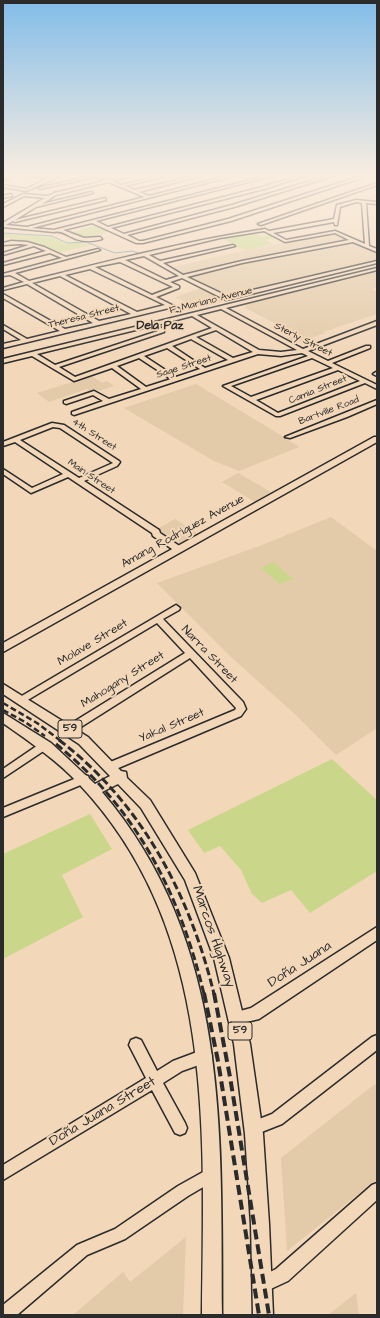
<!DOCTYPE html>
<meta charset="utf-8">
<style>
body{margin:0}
#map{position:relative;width:380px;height:1318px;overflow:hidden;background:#f2d7b9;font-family:"Architects Daughter",sans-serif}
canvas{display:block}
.frame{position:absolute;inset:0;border:4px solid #2b2b2b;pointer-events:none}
</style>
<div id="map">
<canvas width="380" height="1318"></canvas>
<div class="frame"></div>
</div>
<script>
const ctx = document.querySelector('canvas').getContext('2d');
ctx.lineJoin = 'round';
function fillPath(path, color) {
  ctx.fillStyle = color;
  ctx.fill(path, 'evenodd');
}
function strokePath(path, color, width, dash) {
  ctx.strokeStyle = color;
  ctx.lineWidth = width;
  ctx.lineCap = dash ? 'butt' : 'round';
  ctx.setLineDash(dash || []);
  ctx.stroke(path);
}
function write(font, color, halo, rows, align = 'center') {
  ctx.font = font + ' "Architects Daughter",sans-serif';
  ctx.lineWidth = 4;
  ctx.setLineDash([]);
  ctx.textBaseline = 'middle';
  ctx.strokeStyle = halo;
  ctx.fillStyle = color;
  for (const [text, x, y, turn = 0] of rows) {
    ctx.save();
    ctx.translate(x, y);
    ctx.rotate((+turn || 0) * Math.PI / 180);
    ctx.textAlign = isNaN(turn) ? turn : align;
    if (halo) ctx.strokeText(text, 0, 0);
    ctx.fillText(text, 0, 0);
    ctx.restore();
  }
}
const built = new Path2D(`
 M334,233L377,252V263L197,308L175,297L201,288L164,269L246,250Z
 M377,270V288L372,289L377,292V314L323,332L325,333L296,343L286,338L296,334L243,307L247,306L245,304Z
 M92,376L102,383L107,381L114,386L99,391L97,390L91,392L87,389L49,402L37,393Z
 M196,384L274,431L299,447L239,471L214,461L124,408Z
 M238,473L271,492L255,502L222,482Z
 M331,517L377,551V728L336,755L297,716L232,658L157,583L262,545Z
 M175,519L197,533L180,543L157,529Z
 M375,1084L377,1087V1179L287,1251L281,1158Z
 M186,1237L183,1315H73L123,1272L130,1282Z
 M356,1293L359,1315H328Z`);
const green = new Path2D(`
 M98,225L111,231L83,239L70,233Z
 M3,233L53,237L67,244L75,242L91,245L57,253L38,244L9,238L3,239Z
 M254,233L261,237L271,235L276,238L266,240L273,244L246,250L237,247L223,238Z
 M273,562L293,579L280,584L261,568Z
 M332,759L377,800V871L310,913L291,890L262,903L252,894L241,870L220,846L204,853L188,830Z
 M90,814L112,849L62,875L83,917L3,959V854Z`);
const stream = new Path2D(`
 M3,233L52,236L67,243L86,242L115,253L132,251L141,254`);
const minor = new Path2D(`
 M15,174C27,174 38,177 50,178C55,178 59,174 65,174L26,191L3,187V185L26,189L47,179L20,174L3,181V179Z
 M87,174C95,174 101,180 108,180C119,180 129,174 140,174L112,181L121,185L167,174H174L125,186L135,190L202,174H208L139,192L149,196L235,174H241L32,228L54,230L274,174H280L96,221L108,227L262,187L305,174H311L264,189L111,228L124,234L232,205L333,174H339L234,207L127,235L139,241H143L228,219L367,174H373L231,221L143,243H136L92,223L63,230L84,238L100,237L102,239C92,242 85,242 76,239C68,236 62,230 54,232L3,227V223L45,198L24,196L3,207V204L23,194L48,196L54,193L104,181L95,177L40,189L38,188L91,176ZM108,182L145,197L27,227L6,225L13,221L15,222L106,200L105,198L15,220L36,207L93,193L91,192L42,204L56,195Z
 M377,183V185L261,225L258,224Z
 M11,194L12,196L3,198V196Z
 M356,200L377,202V204L366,203L369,246L377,249V252L353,242L242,263L187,277L227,296L377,261V263L226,300L182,278L170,282L179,286V288L156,297L180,309V311H176L169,308L3,348V344L21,340L3,329V325L27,339L60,331L3,298V294L65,329L93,323L27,284L3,290V288L24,282L10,275L3,276V274L62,258L50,253L3,265V263L46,251L34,246L3,255V253L29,245L20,244L3,245V243L11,241L27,242L44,247L66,257L98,249L100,250L15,273L29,281C106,262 185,241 265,229L269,231L334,219L337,205ZM356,202L362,203L365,244L335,231L286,240L273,233L334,222L335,225H337L340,207ZM264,231L285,242L335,233L349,240L242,261L183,275L163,263L235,246L233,245L160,261L149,255L220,238ZM144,256L179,276L166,280L125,260ZM120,262L173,287L152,295L95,267ZM90,269L165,305L137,312L65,275ZM60,276L131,314L99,321L32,283Z
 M377,268V270L226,308L303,349L377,321V325L308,351L328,361L366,346H370V348L332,363L377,385V389L365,383L280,416H276L223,386L308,356L302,353L281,356L258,354L74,415L72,414V412L103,401L93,395L66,404L64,403V401L94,391L109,399L141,389L112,368L74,381L32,356L3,363V359ZM221,309L297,350L281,352L259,350L197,315ZM192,316L212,328L75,377L59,367L164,332V330L157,325ZM152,326L158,331L55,365L37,354ZM216,330L253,352L233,358L196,337ZM191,339L228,360L205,368L172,346ZM167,348L200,369L176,377L144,356ZM139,358L171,379L146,387L117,366ZM312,358L333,368L251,397L231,386ZM338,370L360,381L278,413L256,400Z
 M376,372H377V376L373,374Z
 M377,400V404L347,417L290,438L285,437Z
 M52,423L64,425L119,461L120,462L117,466L84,481L159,530L160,533L181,547L182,549L181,551H175L153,536L152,533L68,477L31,493L3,474V469L32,488L63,474L15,442L3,446V442ZM53,427L60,428L113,463L79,478L20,440Z
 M176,605L180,608L179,610L163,619L243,702L246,709L241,716L116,769L112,770L108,769L107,766L108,763L235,710L236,708L190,658L73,732H67L65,729L67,726L185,653L157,623L26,701H20L18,699L20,697Z
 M44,741L48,742L49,745L48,748L3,778V769Z
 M84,775L88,776L89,779L88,782L3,817V808Z
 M377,927V940L259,1019L238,1024L233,1023L232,1018L233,1013L251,1008Z
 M377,1035V1050L282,1124L254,1135L249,1133L247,1128L249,1123L272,1114L372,1037Z
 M136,1038L141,1040L157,1071L173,1061L205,1049L210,1051L212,1056L210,1061L182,1071L163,1083L185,1123L187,1128L185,1133L180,1135L175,1133L152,1090L3,1180V1165L146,1078L129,1045L131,1040Z
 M212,1167L217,1169L219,1174L217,1179L188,1196L125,1239L87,1255L17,1315H3V1305L77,1245L115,1229L178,1186Z
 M377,1183V1200L288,1281L262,1293L256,1291L254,1285L256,1279L276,1269L372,1185Z`);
const major = new Path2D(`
 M374,437H377V442L3,652V643Z
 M3,684L88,737L121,771L126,772L127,778L150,800L195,873L229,958L250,1044L263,1134L269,1224L273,1315H253L251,1224L245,1134L234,1044L214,958L185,880L141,808L118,784L102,792C230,943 221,1129 222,1315H202C204,1130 216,930 80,785C58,761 30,742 3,723V713L51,743L95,784L110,776L79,744L3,694Z`);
const railFar2 = new Path2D(`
 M3,703L37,723L61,741
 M3,710L25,722L45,736`);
const railFar1 = new Path2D(`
 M59,740C141,802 190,895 214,994
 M56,744C137,809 180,894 204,994`);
const rail = new Path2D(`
 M204,993L218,1061L259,1315
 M214,993L230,1077L269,1315`);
const farStreetnames = [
 ["F. Mariano Avenue",211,301,-14],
 ["Theresa Street",84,317,-14],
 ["Sterly Street",303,340,27],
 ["Sage Street",184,367,-18],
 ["Camia Street",318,390,-22],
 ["Bartville Road",329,411,-21],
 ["4th Street",94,435,33],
 ["Main Street",91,477,34]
];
const shields = [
 [70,729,24],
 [240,1031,24]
];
const shieldNames = [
 ["59",70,729],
 ["59",240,1031]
];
const farQuarternames = [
 ["Dela Paz",160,326]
];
const streetNames = [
 ["Amang Rodriguez Avenue",183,532,-29],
 ["Molave Street",93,643,-31],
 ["Narra Street",209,655,46],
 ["Mahogany Street",123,680,-32],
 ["Yakal Street",172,726,-23]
];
const nearStreetnames = [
 ["Marcos Highway",213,937,71],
 ["Doña Juana",300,965,-33],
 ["Doña Juana Street",103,1112,-31]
];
fillPath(built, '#e3caa8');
fillPath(green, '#cad78a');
strokePath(stream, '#638b9e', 1);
strokePath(minor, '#2b2b2b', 3);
strokePath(major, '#2b2b2b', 3);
fillPath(minor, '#f2d7b9');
fillPath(major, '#f2d7b9');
strokePath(railFar2, '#2b2b2b', 2.5, [6, 3]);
strokePath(railFar1, '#2b2b2b', 3, [8, 3.5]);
strokePath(rail, '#2b2b2b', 4, [10, 5]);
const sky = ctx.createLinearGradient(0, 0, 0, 358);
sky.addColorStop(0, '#82bde9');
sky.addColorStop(0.49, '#f9ede0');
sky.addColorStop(1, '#f9ede000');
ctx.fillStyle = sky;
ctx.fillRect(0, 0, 380, 358);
write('10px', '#2b2b2b', '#f2d7b9', farStreetnames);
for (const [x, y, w] of shields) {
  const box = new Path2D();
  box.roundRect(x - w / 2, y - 9, w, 18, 3);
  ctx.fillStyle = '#f2d7b9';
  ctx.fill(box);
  strokePath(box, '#2b2b2b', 1);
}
write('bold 11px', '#2b2b2b', null, shieldNames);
write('bold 12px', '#2b2b2b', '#f2d7b9', farQuarternames);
write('12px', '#2b2b2b', '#f2d7b9', streetNames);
write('14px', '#2b2b2b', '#f2d7b9', nearStreetnames);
</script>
